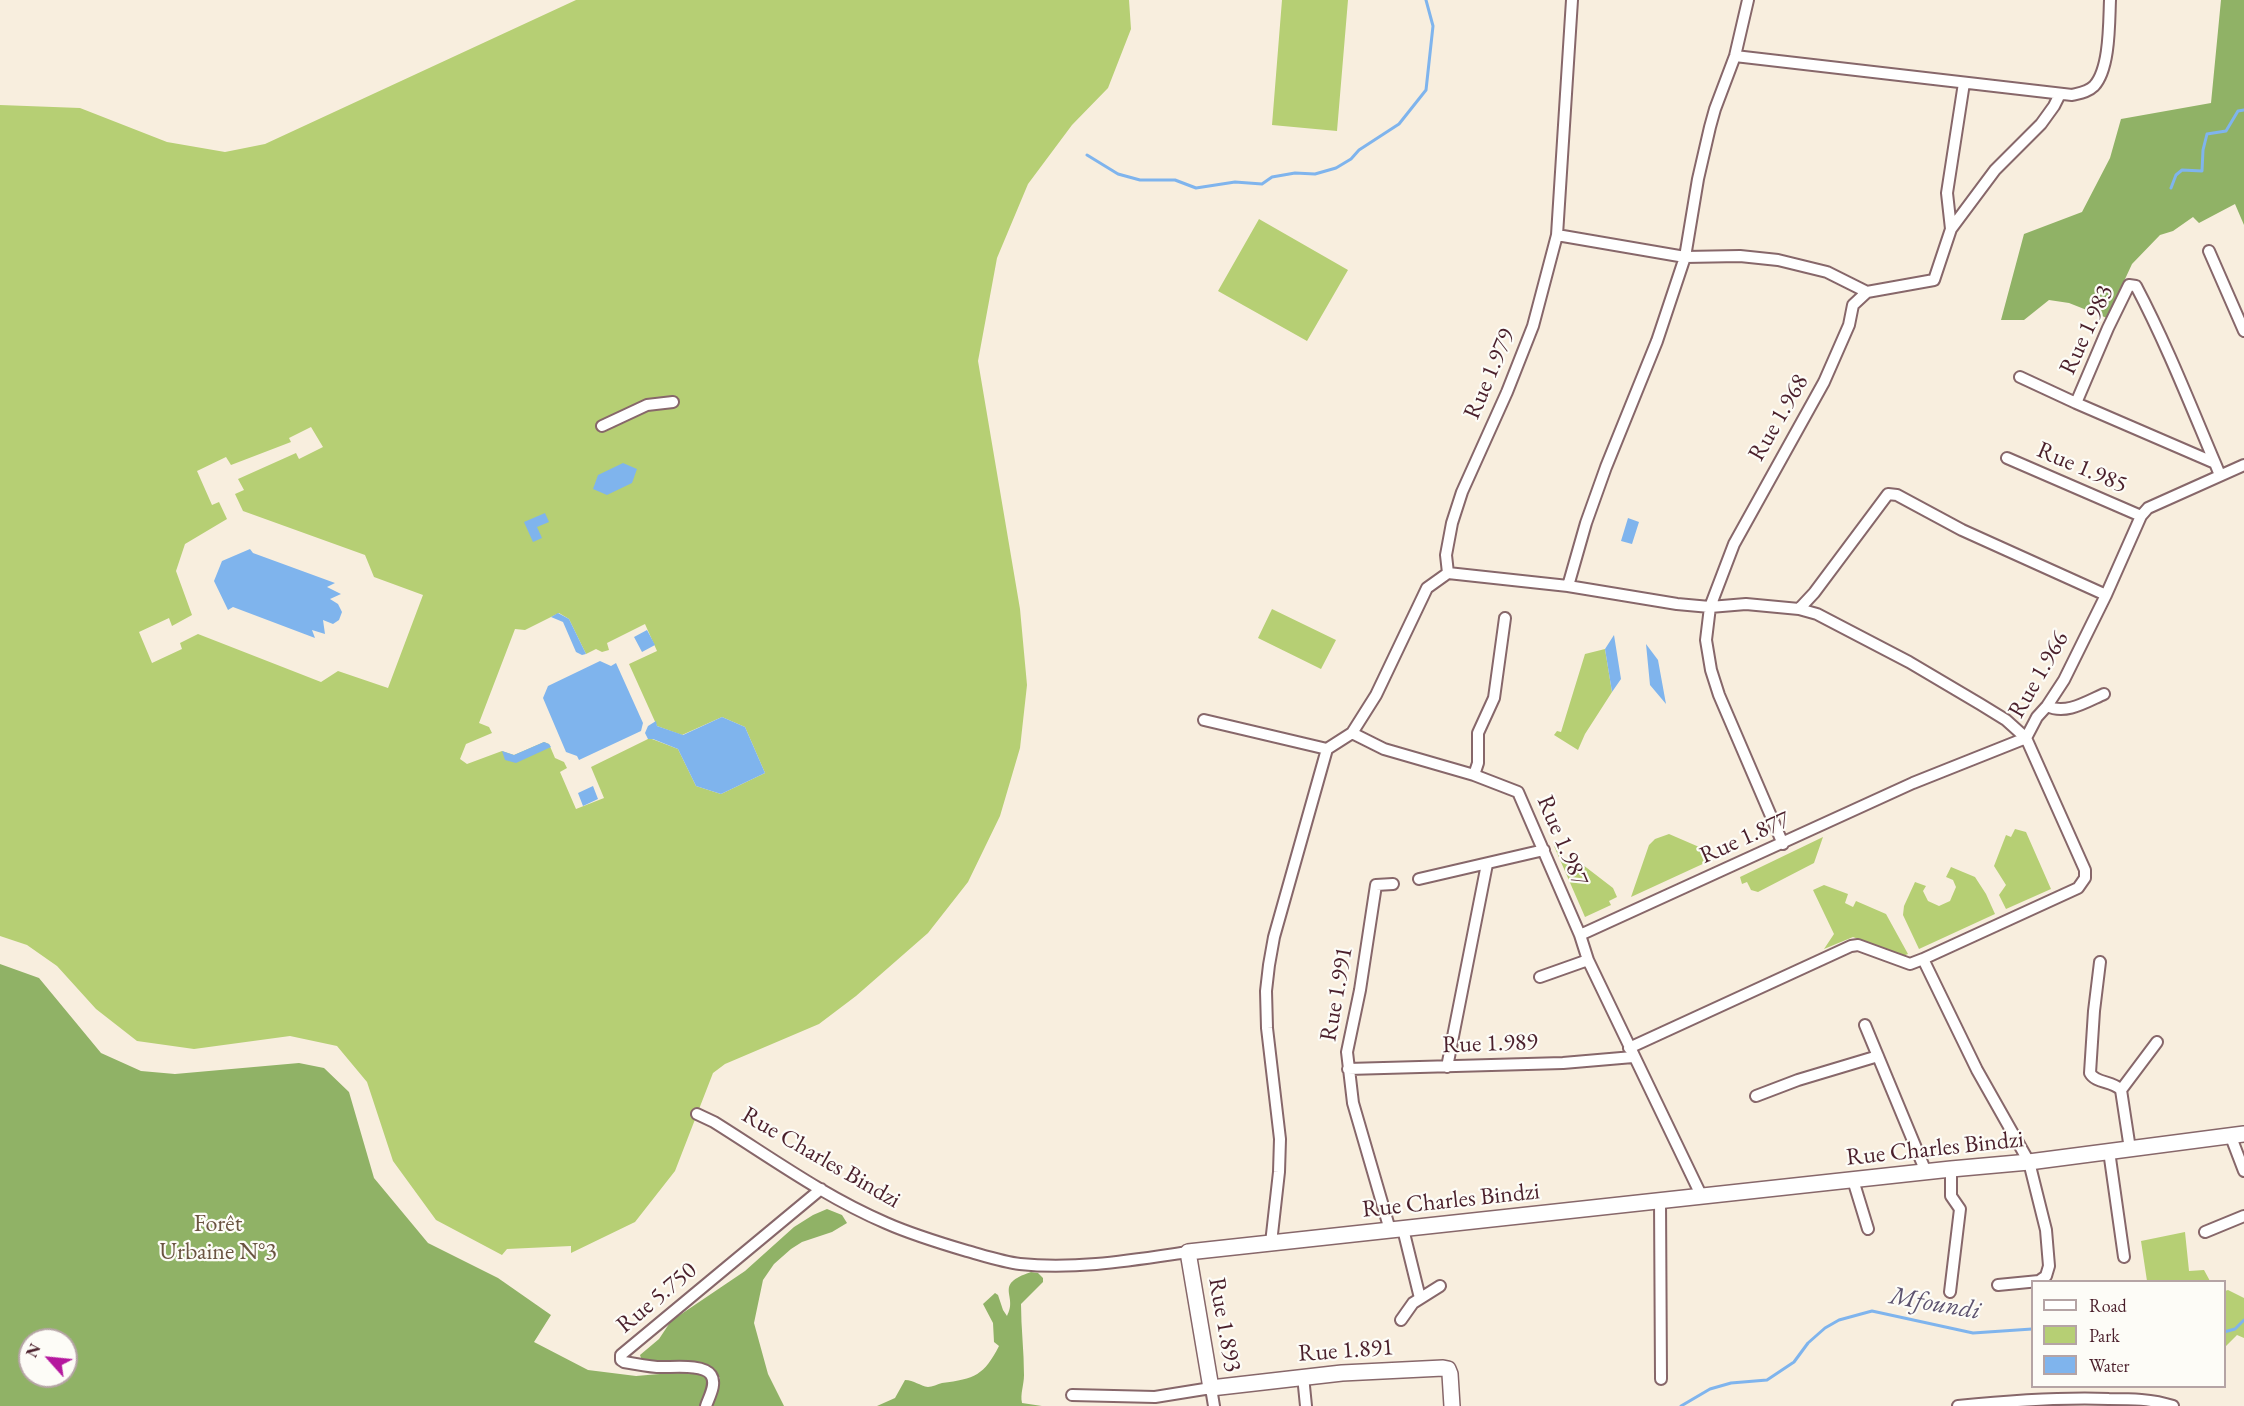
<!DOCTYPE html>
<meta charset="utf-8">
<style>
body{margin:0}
#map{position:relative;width:2244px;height:1406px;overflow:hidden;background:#f8eede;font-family:"EB Garamond",serif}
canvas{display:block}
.legend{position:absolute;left:2031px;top:1280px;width:195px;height:108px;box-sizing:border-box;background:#fdfcf7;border:2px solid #b5a4a5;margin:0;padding:8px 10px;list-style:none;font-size:18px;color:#4a1f2b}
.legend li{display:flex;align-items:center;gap:12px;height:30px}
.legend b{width:30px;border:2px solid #b5a4a5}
.north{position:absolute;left:18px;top:1328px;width:60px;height:60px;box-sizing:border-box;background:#fdfcf7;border:2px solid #b5a4a5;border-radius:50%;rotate:297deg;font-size:16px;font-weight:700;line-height:24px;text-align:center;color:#4a1f2b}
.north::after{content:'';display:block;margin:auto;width:21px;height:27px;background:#b5179e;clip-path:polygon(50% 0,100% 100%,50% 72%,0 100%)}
</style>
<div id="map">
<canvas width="2244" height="1406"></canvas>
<ul class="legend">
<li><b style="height:8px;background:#fff"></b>Road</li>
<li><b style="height:16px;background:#b6cf74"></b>Park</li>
<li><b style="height:16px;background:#7fb4ed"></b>Water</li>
</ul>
<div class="north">N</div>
</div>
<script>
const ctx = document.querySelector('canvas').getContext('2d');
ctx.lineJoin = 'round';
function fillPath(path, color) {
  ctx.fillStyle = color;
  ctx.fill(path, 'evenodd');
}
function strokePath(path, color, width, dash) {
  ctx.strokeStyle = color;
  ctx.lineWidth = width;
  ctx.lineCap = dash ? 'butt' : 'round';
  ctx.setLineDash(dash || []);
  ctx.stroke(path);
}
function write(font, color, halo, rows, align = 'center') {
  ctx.font = font + ' "EB Garamond",serif';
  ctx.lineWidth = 4.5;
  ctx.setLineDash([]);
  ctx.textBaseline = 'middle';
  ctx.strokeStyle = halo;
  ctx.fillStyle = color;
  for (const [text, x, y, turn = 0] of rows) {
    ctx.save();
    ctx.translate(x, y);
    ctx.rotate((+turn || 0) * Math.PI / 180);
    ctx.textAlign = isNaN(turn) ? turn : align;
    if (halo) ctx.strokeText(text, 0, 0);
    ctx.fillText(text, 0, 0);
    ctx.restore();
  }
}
const green = new Path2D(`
 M576,0H1129L1131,29L1108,88L1072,125L1028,184L997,258L978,361L1020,609L1027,685L1020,748L1000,816L968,882L928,933L856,996L819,1024L725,1064L713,1073L675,1171L635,1222L571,1253V1246L507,1249L502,1255L436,1220L393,1161L367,1082L337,1046L290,1036L194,1049L137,1041L96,1009L57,966L27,945L0,936V105L80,108L167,142L225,152L265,144ZM311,427L323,447L299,459L296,453L238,479L244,490L235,494L243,511L365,555L374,577L423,595L388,688L338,671L321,682L198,634L180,643L182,649L152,663L139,632L169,618L172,626L192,615L176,571L185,544L227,519L219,502L212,505L197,471L226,457L231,465L291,442L289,438ZM559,613L569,619L586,654L596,649L602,652L609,650L607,643L645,624L657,651L629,664L657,726L682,735L722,717L745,727L765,773L721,794L696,786L678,749L652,739H648L591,767L604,798L576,809L560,772L567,768L564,762L555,758L549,744L544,742L514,755L502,751L467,764L460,759L466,744L492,733L489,727L479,723L515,629L525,630Z
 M1282,0H1348L1337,131L1272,125Z
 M1259,219L1348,270L1307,341L1218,291Z
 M1272,609L1336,640L1321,669L1258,638Z
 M1605,649L1612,692L1585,734L1578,750L1554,735L1557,731L1561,732L1585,654Z
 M2015,829L2026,832L2051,889L2006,909L1999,895L2006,885L1994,866L2006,835L2011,837Z
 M1669,834L1720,856L1631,897L1649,845L1655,839Z
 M1823,837L1814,863L1758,892L1751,890L1747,882L1742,884L1740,877Z
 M1554,846L1562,852L1561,855L1570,863L1574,858L1613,888L1617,897L1609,901L1611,905L1585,917Z
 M1951,867L1975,877L1986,894L1995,914L1919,949L1903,915L1904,906L1915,882L1926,886L1923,891L1928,901L1939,906L1950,901L1956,887L1953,880L1946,877Z
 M1824,885L1848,894L1845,903L1853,907L1856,901L1886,914L1908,954L1903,956L1853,937L1824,949L1834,934L1813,890Z
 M2185,1232L2189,1271L2204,1270L2210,1281H2147L2141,1241Z
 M2228,1290L2244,1298V1338L2237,1335L2225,1347V1291Z`);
const forest = new Path2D(`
 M2221,0H2244V225L2235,204L2199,223L2193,217L2173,231L2160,235L2132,264L2107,318L2069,303L2049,300L2024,320H2001L2024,234L2082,212L2110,158L2121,119L2211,103Z
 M0,964L39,978L101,1053L141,1071L175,1074L299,1063L324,1068L349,1092L374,1178L428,1243L498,1278L551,1315L534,1342L588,1370L636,1376L695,1371L702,1374L708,1381L701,1406H0ZM30,1340H66V1376H30Z
 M827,1209L842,1215L847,1223L832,1232L802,1242L791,1249L774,1264L763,1280L754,1323L768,1374L784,1406H711L719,1386L720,1378L709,1365L642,1361L640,1355L659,1339L671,1321L745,1271L794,1227L813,1215Z
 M1031,1272L1038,1273L1043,1278V1282L1021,1304C1021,1328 1024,1351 1024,1375C1024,1385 1020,1394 1022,1403L1042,1406H877L895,1398L905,1380C914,1380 920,1386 928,1387C932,1387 938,1384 942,1383C975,1379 984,1375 999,1346L994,1342L993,1323L983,1304L995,1293L998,1295L1003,1310L1007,1316C1019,1295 992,1285 1031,1272Z`);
const water = new Path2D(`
 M623,463L637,469L632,483L607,495L593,489L598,475Z
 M545,513L549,522L537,527L542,538L533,542L524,522Z
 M1628,518L1639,522L1632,544L1621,541Z
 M250,549L253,553L335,583L327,587L341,594L330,599L338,604L342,612L339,620L333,624L323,620L325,634L312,630L315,638L233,607L228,610L214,581L222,561Z
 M558,613L569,619L586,654L582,655L576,652L563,622L551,617Z
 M647,630L655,645L642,652L634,637Z
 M1614,635L1621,679L1612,692L1605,649Z
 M1646,644L1658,660L1666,704L1650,685Z
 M600,661L611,666L616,663L643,723L641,731L579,760L577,756L566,752L543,698L548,686Z
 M722,717L745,727L765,773L721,794L696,786L678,749L653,739H648L645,733L648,726L656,721L657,726L683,735Z
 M544,742L549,744L551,747L516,763L505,760L502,751L514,755Z
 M593,786L598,799L583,806L578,793Z`);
const stream = new Path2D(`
 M1087,155L1118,174L1140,180H1175L1196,188L1235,182L1262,184L1272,177L1295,173L1315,174L1336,168L1351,159L1359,150L1399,124L1426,90L1433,26L1426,0
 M2171,188L2176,175L2182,170L2202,171L2203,150L2207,134L2226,131L2238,111L2244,110
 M2224,1332L2235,1329L2244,1320
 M1681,1406L1710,1389L1731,1383L1767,1380L1794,1362L1808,1343L1825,1328L1839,1320L1872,1311L1973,1333L2032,1329`);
const street = new Path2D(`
 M1735,56L2072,95C2080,93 2088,92 2094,86C2110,69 2109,23 2110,0
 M1951,229L1947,193L1964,83
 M1557,235L1685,257L1740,256L1778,260L1827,272L1867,292
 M2209,251L2244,331
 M2020,377L2076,403
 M602,426L647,405L673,402
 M2007,458L2141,516
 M2215,463L2076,403L2108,328L2129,285L2136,286C2166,343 2190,404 2215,463L2220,475
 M1448,573L1446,555L1452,523L1462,492L1507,392L1533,326L1557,235L1572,0
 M1568,586L1586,523L1606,467L1657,341L1685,257L1698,179L1710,127L1715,109L1735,56L1748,0
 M1799,609L1814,593L1888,494L1897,495L1962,530L2106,595
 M2047,706C2066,715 2086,702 2104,694
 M1204,720L1327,749
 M1352,733L1384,749L1474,775L1518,792L1580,935L1588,960L1702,1197
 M2026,738L2037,717L2047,706L2064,680L2106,595L2141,516L2148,508L2244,465
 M1474,775L1478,763V733L1494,698L1505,618
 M1783,844L1719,695L1711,670L1706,640L1710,607L1734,544L1824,382L1849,325L1853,305L1867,292L1934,280L1951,229L1995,170L2041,124L2054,106L2060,94
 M1419,879L1544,850
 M1580,935L1913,783L2026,738
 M2100,962L2094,1011L2090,1073C2096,1084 2112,1080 2121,1090L2130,1149
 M1540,977L1588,960
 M1865,1025L1926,1172
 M1629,1048L1851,946L1858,945L1910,964L1923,959L1977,1070L2029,1162L2046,1230L2049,1266L2046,1276L2039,1281L1998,1285
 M1447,1067L1487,864
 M1348,1069L1563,1063L1633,1057
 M2121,1090L2157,1042
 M1756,1096L1798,1080L1878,1056
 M697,1114L714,1122C770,1157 825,1197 886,1223C913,1235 940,1243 967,1251C985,1256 1003,1262 1020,1264C1076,1270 1133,1260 1188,1252
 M2231,1137L2244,1171
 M2109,1151L2124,1257
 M1853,1180L1868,1229
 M1660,1200L1661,1379
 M1403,1229L1420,1298
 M1390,1230L1353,1103L1347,1052L1360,990L1376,885L1393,884
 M2205,1232L2244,1216
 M1271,1243L1279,1172L1280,1139L1267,1028L1266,991L1269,965L1274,937L1327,749L1352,733L1376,695L1427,588L1448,573L1568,586L1677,604L1710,607L1746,604L1799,609L1817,614L1909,662L1980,704L2006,720L2026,738L2085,870V878L2078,888L1923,959
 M1950,1292L1960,1209L1951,1196V1169
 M1401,1320L1413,1303L1440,1286
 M1303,1376L1306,1406
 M1072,1395L1155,1397L1211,1388L1214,1406
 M706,1406C709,1397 717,1384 711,1375C703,1363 670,1368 657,1367C646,1366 635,1364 624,1362L621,1360V1355L821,1189
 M1958,1406C2008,1401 2058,1397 2109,1399C2131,1399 2152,1399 2173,1406`);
const secondary = new Path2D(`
 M1452,1406L1450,1374L1448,1369L1443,1368L1342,1373L1211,1388L1188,1252L1951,1169L2029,1162L2244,1134`);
const streetNames = [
 ["Rue 1.983",2087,330,-65],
 ["Rue 1.979",1490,374,-67],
 ["Rue 1.968",1779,418,-60],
 ["Rue 1.985",2082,468,23],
 ["Rue 1.966",2039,675,-60],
 ["Rue 1.877",1745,838,-24],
 ["Rue 1.987",1562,841,67],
 ["Rue 1.991",1337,994,-80],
 ["Rue 1.989",1490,1044,-2],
 ["Rue Charles Bindzi",1935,1149,-6],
 ["Rue Charles Bindzi",821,1158,30],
 ["Rue Charles Bindzi",1451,1201,-6],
 ["Rue 5.750",657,1298,-40],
 ["Rue 1.893",1224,1325,80],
 ["Rue 1.891",1346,1351,-4]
];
const parkNames = [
 ["Forêt",218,1224],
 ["Urbaine N°3",218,1252]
];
const waterNames = [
 ["Mfoundi",1935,1304,10]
];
fillPath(green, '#b6cf74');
fillPath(forest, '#90b266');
fillPath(water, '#7fb4ed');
strokePath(stream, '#7fb4ed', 3);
strokePath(street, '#87676a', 14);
strokePath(secondary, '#87676a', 18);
strokePath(street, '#fff', 10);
strokePath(secondary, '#fff', 15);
write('24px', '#4a1f2b', '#fdfcf7', streetNames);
write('24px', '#6a5441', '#fdfcf7', parkNames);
write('italic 26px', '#5d536f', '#fdfcf7', waterNames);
</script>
